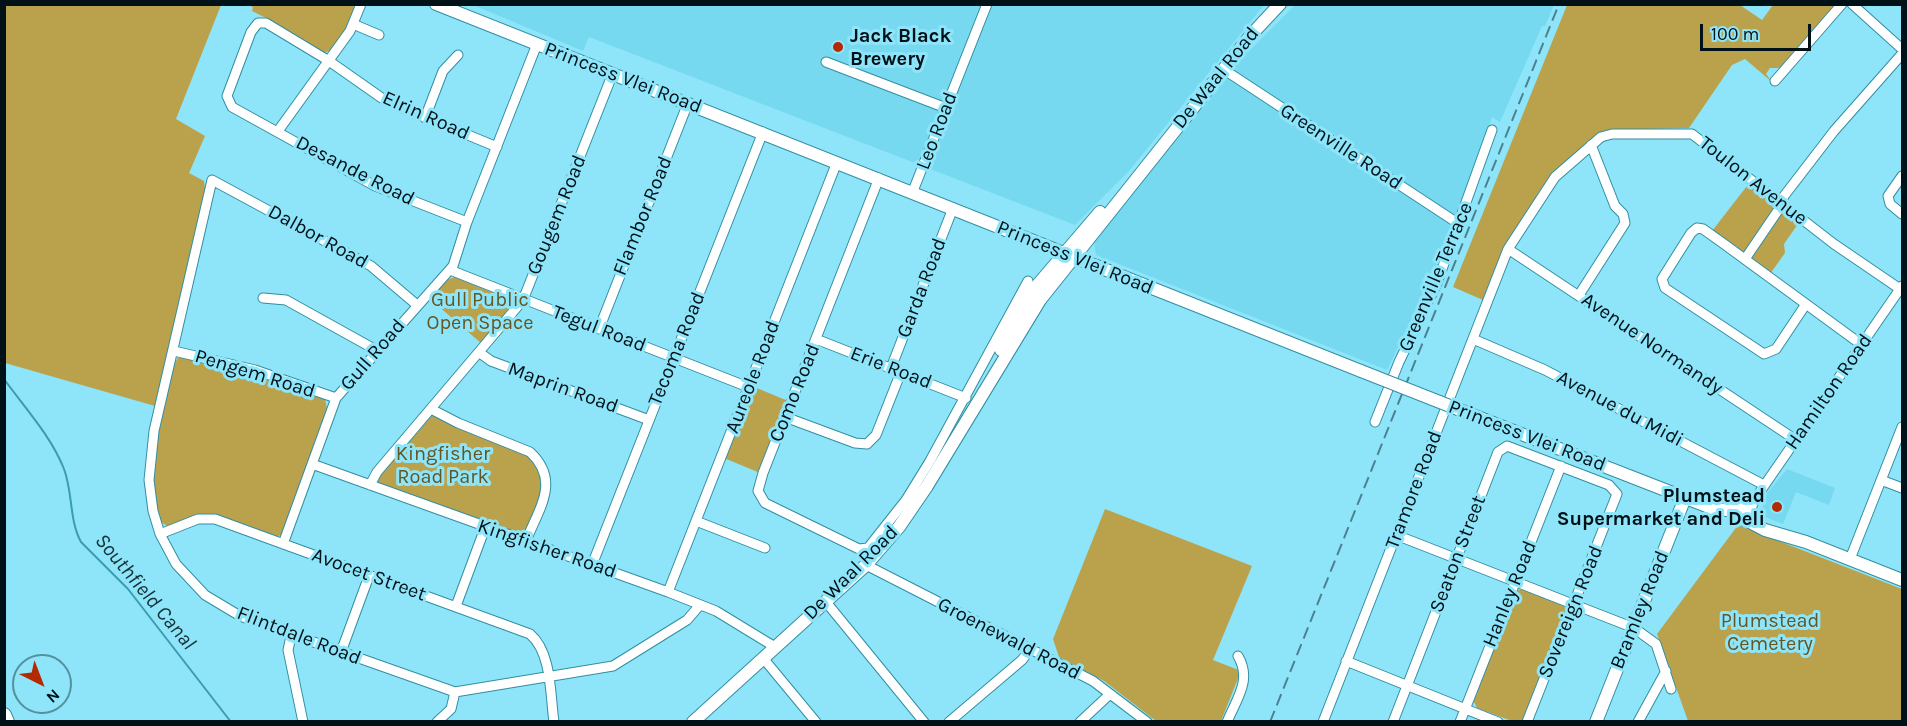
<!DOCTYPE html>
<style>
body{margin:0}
#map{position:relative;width:1907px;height:726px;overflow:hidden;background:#8ee5f9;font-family:Karla,sans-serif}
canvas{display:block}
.frame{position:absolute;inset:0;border:6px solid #001117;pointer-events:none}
.north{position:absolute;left:12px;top:654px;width:60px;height:60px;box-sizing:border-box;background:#8ee5f9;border:2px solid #55909f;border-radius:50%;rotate:138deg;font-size:16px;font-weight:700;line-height:24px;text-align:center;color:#001117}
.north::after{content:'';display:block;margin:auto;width:21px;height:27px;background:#b42901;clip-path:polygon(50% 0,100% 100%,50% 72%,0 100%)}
.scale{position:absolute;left:1700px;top:24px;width:111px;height:27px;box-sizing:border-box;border:3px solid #001117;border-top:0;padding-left:8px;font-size:18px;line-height:21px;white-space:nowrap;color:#001117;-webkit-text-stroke:4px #8ee5f9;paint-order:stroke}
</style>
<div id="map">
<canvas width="1907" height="726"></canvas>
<div class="frame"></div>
<div class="north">N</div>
<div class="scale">100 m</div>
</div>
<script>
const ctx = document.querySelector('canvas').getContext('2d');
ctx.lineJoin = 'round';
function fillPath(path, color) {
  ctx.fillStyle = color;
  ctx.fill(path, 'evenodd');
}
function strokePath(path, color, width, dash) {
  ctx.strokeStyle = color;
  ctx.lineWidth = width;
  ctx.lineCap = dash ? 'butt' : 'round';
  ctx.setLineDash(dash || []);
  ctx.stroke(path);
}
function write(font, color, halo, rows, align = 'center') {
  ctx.font = font + ' Karla,sans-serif';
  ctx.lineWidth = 6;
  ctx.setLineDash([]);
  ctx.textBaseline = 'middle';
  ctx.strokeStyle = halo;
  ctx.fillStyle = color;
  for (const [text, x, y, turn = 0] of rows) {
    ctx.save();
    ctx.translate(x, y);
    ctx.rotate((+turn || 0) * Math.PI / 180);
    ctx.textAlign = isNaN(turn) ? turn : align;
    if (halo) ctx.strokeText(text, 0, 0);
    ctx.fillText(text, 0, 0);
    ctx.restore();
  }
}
const built = new Path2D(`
 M473,5H1264L1129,171L1075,225L589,37L583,51Z
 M1295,5H1554L1545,26H1542L1500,122L1492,117L1468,191L1421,309L1414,314L1387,370L1096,255L1094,241L1219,81Z
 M1787,469L1835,488L1829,505L1796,492L1783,524L1760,515L1767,493Z`);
const green = new Path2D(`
 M4,5H221L176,119L205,136L189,173L204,181L205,188L155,406L5,363Z
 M247,5H356C350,20 342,48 324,53L274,22L252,11L253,7Z
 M1567,5H1740L1762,20L1773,5H1839L1782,68H1770L1766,74L1772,82L1745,59L1732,65L1689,128L1606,130L1591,141L1558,169L1483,300L1453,287Z
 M1750,182L1776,206L1746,252H1741L1712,231Z
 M1788,212L1800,221L1784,244L1785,253L1770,274L1751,258L1781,213Z
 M455,277L513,301L514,306L482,344L429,298L446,280Z
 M185,356L243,371L325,399L327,409L281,535L276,537L216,517L169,527L159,521L153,484L155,445L174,364L178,358Z
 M752,386L788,401L760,473L724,458Z
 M431,409L530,452L547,480L526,541L370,485Z
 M1105,509L1252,566L1213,660L1241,671L1221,721H1156L1104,681L1059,657L1053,639Z
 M1738,525L1902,589V721H1688L1657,634Z
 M1522,589L1563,605L1567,610L1524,721H1512L1477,708L1473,700L1516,591Z`);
const stream = new Path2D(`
 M4,379C25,408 51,436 64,469C73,493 69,520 81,542L128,589L231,722`);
const street = new Path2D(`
 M1852,4L1902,49
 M353,24L379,35
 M826,62L946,108
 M1223,69L1459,224
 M1775,81L1842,4
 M425,118L443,71L458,55
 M278,131L350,31L361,4
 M1902,176L1888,196L1890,204L1902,214
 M879,178L763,473L758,491L765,503L859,549L868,548L906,500L930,461L1028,281
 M913,191L987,4
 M467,222L375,186L232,107L227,96L251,32L258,23H266L329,61L386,101L497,147
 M1508,249L1796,440
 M1745,259L1779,209L1784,196L1834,131L1902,54
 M450,270L748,387
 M1579,295L1625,223L1623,214L1615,206L1591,145
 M263,298L286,300L376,350
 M1806,304L1776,349L1764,354L1665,288L1662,279L1691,233L1697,228L1703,229L1724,244L1862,345
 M417,305L371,266L212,180L154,431L149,480L153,511L160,534L176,564L205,595L240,616L455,692L613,666L687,620L700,605
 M599,329L688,103
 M816,339L966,398
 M1473,339L1545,370L1764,485
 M174,351L255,370L336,398
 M480,353L491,361L649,420
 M891,368L953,208
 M431,409L458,423L530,452C561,481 539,508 526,541
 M785,417L855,443L867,444L876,435L901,372
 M1375,422L1399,362L1437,283L1492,130
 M312,464L668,592L716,611L775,647
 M1881,480L1902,488
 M370,485L377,472L523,300L613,73
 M1750,511L1755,499L1902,286
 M696,521L765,548
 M160,534L198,519H215L530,634C552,653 550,694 554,722
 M1396,535L1634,628L1656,644L1671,689
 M283,544L336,398L453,266L467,222L537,44
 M1850,559L1902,427
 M592,565L763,132
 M866,565L1093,681L1147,722
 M668,592L837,162
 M826,602L924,722
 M456,606L485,528
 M291,636L288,650L303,722
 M341,652L369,576
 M763,658L816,722
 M1346,661L1498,722
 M437,722L451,709L455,692
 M949,722L1022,660L1030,649
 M1080,722L1110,694
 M1227,722C1237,698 1252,680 1238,656
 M1323,722L1508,249L1555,177L1601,137L1612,134H1692L1834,244L1900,289
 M1393,722L1498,452L1507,446L1609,485L1617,494L1527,722
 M1460,722L1561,466
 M1638,722L1666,671`);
const secondary = new Path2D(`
 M436,4L1361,371
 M1001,350L1035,288L1100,212
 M1493,423L1714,509L1740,511
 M1739 514a6 6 0 1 1 12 0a6 6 0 1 1-12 0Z
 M1746,520L1765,530L1806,542L1902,580
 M693,722L866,565L899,527L927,486L1040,300L1251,35L1280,4
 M1596,722L1685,498`);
const primary = new Path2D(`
 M4,715L7,722`);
const rail = new Path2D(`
 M1270,722L1559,4`);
const secondaryBridge = new Path2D(`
 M1361,371L1493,423`);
const markers = [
 [838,47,6,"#b42901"],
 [1777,507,6,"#b42901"]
];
const poiNames = [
 ["Jack Black",850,36],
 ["Brewery",850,59],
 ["Plumstead",1765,496,"right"],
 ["Supermarket and Deli",1765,519,"right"]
];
const streetNames = [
 ["Princess Vlei Road",623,78,21],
 ["De Waal Road",1216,78,-51],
 ["Elrin Road",426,116,24],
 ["Leo Road",937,131,-69],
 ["Greenville Road",1341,147,33],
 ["Desande Road",355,171,27],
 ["Toulon Avenue",1753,181,38],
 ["Gougem Road",557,215,-68],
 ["Flambor Road",643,216,-68],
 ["Dalbor Road",318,237,29],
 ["Princess Vlei Road",1075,258,22],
 ["Greenville Terrace",1436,277,-67],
 ["Garda Road",922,288,-69],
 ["Tegul Road",599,329,21],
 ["Avenue Normandy",1652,344,34],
 ["Tecoma Road",677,349,-68],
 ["Gull Road",373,355,-49],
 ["Erie Road",891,368,21],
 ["Pengem Road",255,374,17],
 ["Aureole Road",753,377,-69],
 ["Maprin Road",563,388,20],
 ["Hamilton Road",1829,392,-55],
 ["Como Road",795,393,-68],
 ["Avenue du Midi",1620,409,28],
 ["Princess Vlei Road",1527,436,21],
 ["Tramore Road",1414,490,-69],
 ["Kingfisher Road",547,549,19],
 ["Seaton Street",1458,554,-69],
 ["De Waal Road",851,573,-45],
 ["Avocet Street",369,575,20],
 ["Hanley Road",1510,594,-68],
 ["Bramley Road",1640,610,-68],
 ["Sovereign Road",1571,612,-68],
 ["Flintdale Road",299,636,21],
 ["Groenewald Road",1009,639,27]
];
const parkNames = [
 ["Gull Public",480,300],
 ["Open Space",480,323],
 ["Kingfisher",443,454],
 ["Road Park",443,477],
 ["Plumstead",1770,621],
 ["Cemetery",1770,644]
];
const waterNames = [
 ["Southfield Canal",145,592,50]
];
fillPath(built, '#77d9f0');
fillPath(green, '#baa24d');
strokePath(stream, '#3c9baf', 2);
strokePath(street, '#328ea1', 11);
strokePath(secondary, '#328ea1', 14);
strokePath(primary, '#328ea1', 16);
strokePath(street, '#fff', 9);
strokePath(secondary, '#fff', 12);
strokePath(primary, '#fff', 14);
strokePath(rail, '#4c8290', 2, [12, 6]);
strokePath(secondaryBridge, '#328ea1', 14, []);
strokePath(secondaryBridge, '#fff', 12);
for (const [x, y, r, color] of markers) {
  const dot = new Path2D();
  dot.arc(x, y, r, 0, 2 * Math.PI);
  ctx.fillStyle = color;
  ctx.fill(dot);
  strokePath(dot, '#8ee5f9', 2);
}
write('bold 20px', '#001117', '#8ee5f9', poiNames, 'left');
write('20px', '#001117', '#8ee5f9', streetNames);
write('20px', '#645521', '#8ee5f9', parkNames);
write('italic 21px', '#143137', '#8ee5f9', waterNames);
</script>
